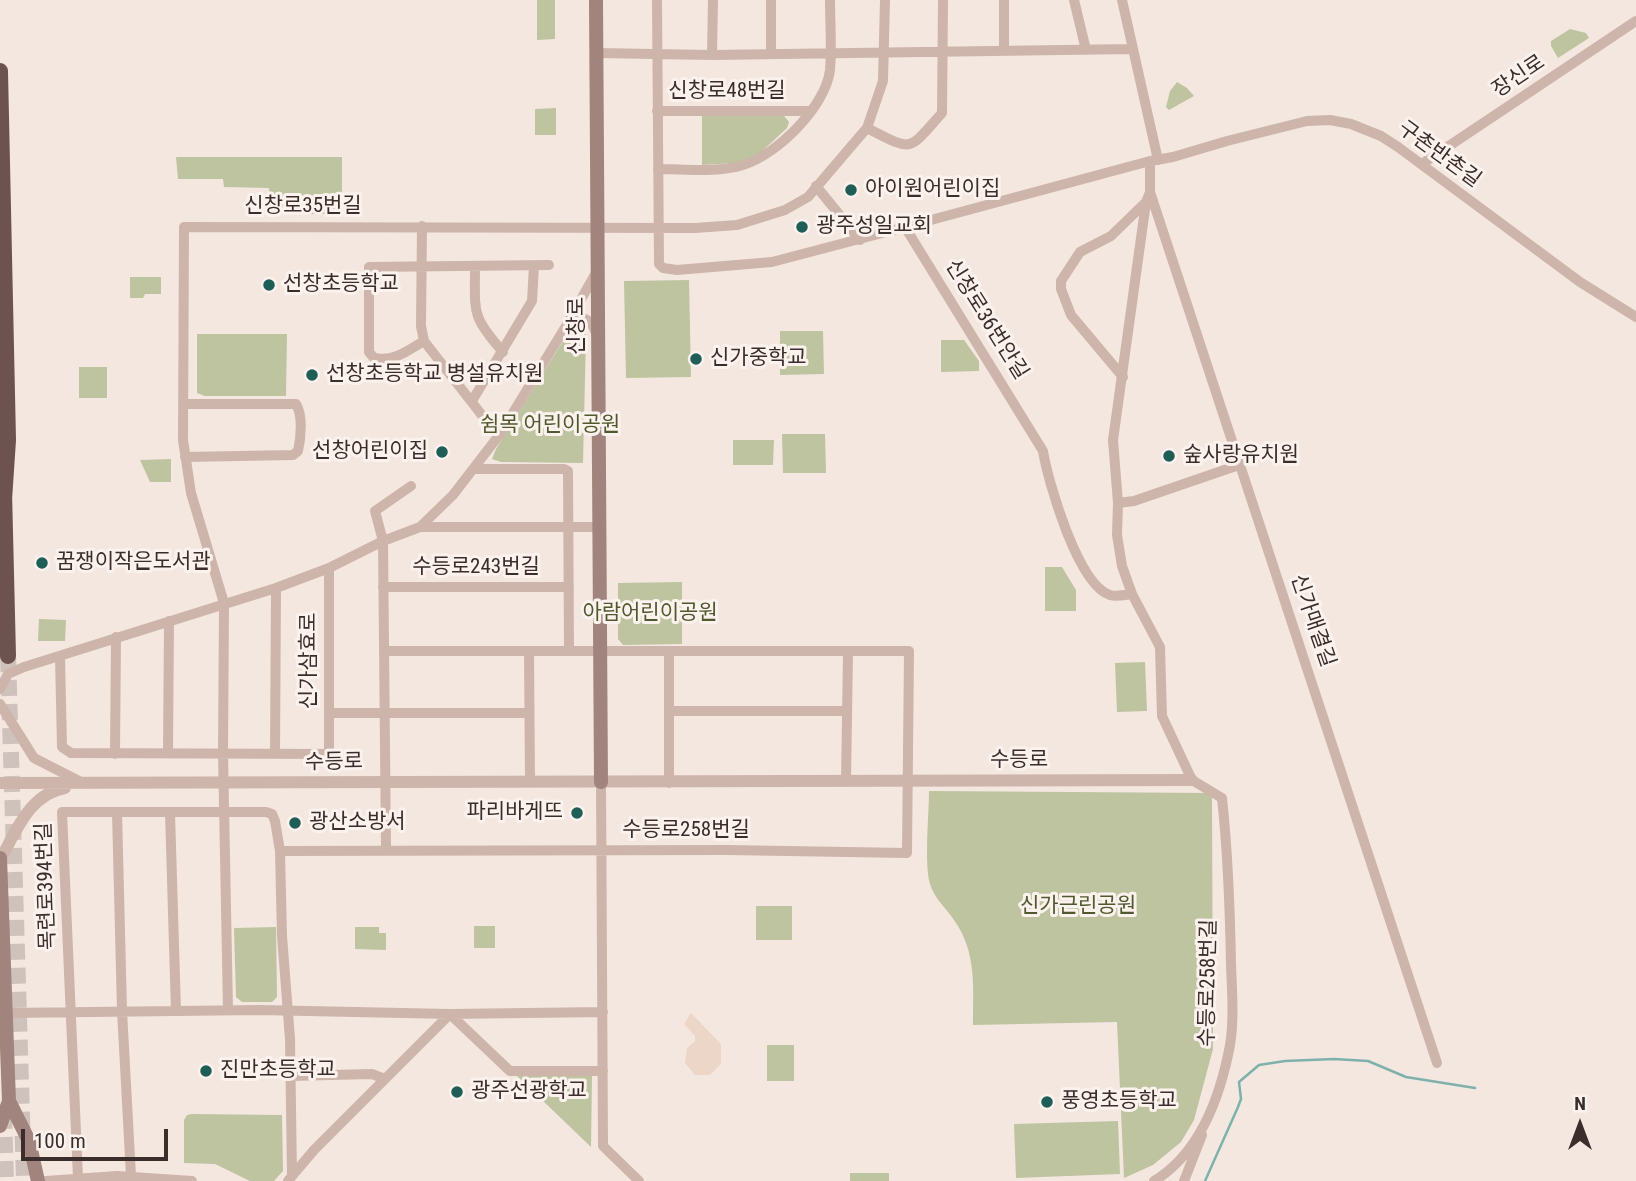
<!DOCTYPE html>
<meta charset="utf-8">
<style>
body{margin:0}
#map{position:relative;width:1636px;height:1181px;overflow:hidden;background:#f4e7e0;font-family:"Roboto Condensed",sans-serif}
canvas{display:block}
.north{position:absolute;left:1545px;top:1090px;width:70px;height:70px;-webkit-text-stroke:5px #fbf2ed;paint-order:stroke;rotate:0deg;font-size:19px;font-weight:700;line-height:28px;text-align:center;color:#3a2d2b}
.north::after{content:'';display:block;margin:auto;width:24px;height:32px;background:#3a2d2b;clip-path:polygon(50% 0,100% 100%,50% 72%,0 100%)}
.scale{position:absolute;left:21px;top:1129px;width:147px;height:32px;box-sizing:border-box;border:4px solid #3a2d2b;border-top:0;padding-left:9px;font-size:21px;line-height:24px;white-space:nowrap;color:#3a2d2b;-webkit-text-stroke:5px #fbf2ed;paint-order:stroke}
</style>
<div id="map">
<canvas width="1636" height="1181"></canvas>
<div class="north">N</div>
<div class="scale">100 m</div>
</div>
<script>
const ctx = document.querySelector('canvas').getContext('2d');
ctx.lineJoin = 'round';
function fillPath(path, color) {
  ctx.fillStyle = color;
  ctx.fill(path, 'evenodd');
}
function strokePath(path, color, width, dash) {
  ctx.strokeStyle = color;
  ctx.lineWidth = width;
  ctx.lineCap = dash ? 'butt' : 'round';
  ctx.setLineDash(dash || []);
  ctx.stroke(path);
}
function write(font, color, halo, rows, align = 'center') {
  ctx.font = font + ' "Roboto Condensed","Noto Sans KR",sans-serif';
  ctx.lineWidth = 6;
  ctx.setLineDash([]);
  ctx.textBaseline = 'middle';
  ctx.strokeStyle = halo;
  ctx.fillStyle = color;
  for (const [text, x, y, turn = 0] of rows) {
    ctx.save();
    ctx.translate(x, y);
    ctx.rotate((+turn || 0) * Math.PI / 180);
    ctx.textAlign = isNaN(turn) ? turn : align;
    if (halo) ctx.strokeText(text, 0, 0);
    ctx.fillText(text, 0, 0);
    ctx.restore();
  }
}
const green = new Path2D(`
 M537,0H555V39L537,40Z
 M1570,29L1586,33L1589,38L1558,58L1551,46V41Z
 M1177,82L1187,88L1194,96L1169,110L1166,107L1170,91Z
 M556,108V135H535V109Z
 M702,115L784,116L789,122L787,128L758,155L735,163L702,165Z
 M176,157H342V214H270L269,188L224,187L223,179H178Z
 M130,277H161V294H145L143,298H130Z
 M689,280L691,377L626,378L624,281Z
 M581,324L586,335L583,463L501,462L492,459L496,449L568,333Z
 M780,331H823L824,374L780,375Z
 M197,334H287L286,396H205L197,393Z
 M941,340H964L979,361V371L941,372Z
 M79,367H107V398H79Z
 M782,434H825L826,473H783Z
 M733,440H774L773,465H733Z
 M171,459V482H150L140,460Z
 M1045,567H1062L1076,590V611H1045Z
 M682,582V644L623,645L618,639V583Z
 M39,619L66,620L65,641H38Z
 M1145,662L1147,711L1117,712L1115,663Z
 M929,791L1212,793L1213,1049L1194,1120L1181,1142L1153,1165L1124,1178L1117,1022L973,1025C973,988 977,952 954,920C946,908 934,898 930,884C924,864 929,814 929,791Z
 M756,906H792V940H756Z
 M474,926H495V948H474Z
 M276,927L277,997L272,1002H242L236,997L234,928Z
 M355,927H379V933H386V950L355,949Z
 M767,1045H794V1081H767Z
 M592,1075L591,1147L517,1076Z
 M192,1114L282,1115L283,1171L274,1181H250L215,1164L184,1163V1120L187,1115Z
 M1118,1121L1120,1174L1016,1178L1014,1124Z
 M850,1173H889V1181H850Z`);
const plaza = new Path2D(`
 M691,1013L721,1044V1064L710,1075H695L685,1063L687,1048L695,1041V1036L684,1024Z`);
const stream = new Path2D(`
 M1205,1181L1238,1107L1241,1099L1239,1082L1259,1065L1285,1061L1334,1059L1368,1061L1406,1077L1475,1088`);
const trunkTunnel = new Path2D(`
 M8,656L24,1181
 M4,1113L6,1181`);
const minor = new Path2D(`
 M657,0L659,264L663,268L677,270L772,262L905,227L1043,451C1048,482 1078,585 1110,595C1116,597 1125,595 1132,594
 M771,0V54
 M1074,0L1086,50
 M1122,0L1158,160
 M1004,49V0
 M596,53L712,55L1132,49
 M712,55L713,0
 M657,111H811
 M867,128C914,152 907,152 942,113L943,0
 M1150,161V192L1146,202L1113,440L1118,503L1117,535L1122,566L1132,594L1160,647L1162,716L1192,780L1222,798C1228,854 1230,909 1231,964C1232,994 1235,1026 1228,1055C1218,1102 1197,1155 1154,1181
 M1422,164L1636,21
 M658,169C685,169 717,173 743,165C777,155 826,106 830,70C832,47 830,23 830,0
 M816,186L860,240
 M1150,192L1437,1063
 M422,226L421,326L424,341L481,414L500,434
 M905,227L1150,161L1173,157L1227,141L1307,121L1330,120L1351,124L1381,136L1398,147L1580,282L1636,317
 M475,267C475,313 471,316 503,352
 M569,324L575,318C587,316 592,323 596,333
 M424,341C407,351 394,362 374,358L369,352V267L549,265
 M1123,377L1071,315L1061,289V281L1080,252L1111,236L1146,202
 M472,401L532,301L534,266
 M183,404H296C303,415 301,438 298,451L293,455L185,457
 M475,469H564L568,471L569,651
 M1118,503L1134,501L1239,465
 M420,527H600
 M383,587H569
 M529,651L530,782
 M669,652V783
 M60,657L62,747L71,753L329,754V568
 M0,689L8,674L24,667L276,588L329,568L383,541L420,527L453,495L500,434L566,326L597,271
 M0,704L34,758L79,781
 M670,711H846
 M329,713H529
 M168,753L169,621
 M115,754L116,637
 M275,754L276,588
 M846,781L848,652
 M601,782L603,1146L639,1181
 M117,812L122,1011L131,1176
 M170,813L176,1011
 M386,849L383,541L375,511L411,486
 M280,851L727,850L907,853L909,651H384
 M228,1010L223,753L224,603L191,493L183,440L184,227L695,228L737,225L785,210L808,197L854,143L867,128L883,81L885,0
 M7,1013L260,1010L450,1014L603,1012
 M290,1076L372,1074L385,1079
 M292,1176L314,1150L450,1014L510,1071H603
 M78,1178L62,812H266L272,814L275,821L280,851L282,936L290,1039L292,1176L288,1181
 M46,1181L117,1176L192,1181
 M1184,1181L1202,1135`);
const tertiary = new Path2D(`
 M0,783L1192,780
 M0,860C16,832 29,794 65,788`);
const secondary = new Path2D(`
 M596,0L601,782
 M0,858L9,1101L0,1126
 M9,1101L29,1141L38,1181`);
const trunk = new Path2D(`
 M0,71L8,440L4,500
 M4,491L8,656`);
const markers = [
 [851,190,7,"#1f5d57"],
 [802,227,7,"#1f5d57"],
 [269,285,7,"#1f5d57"],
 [696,359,7,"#1f5d57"],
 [312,375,7,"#1f5d57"],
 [442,452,7,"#1f5d57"],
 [1169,456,7,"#1f5d57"],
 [42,563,7,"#1f5d57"],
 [577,813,7,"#1f5d57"],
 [295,823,7,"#1f5d57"],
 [206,1071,7,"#1f5d57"],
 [457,1092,7,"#1f5d57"],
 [1047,1102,7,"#1f5d57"]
];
const streetNames = [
 ["장신로",1519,77,-34],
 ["신창로48번길",727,92],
 ["구촌반촌길",1439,155,36],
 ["신창로35번길",303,207],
 ["신창로36번안길",986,320,58],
 ["신창로",578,326,-90],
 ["수등로243번길",476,568],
 ["신가매결길",1312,621,71],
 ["신가삼효로",310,661,-90],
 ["수등로",1019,761],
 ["수등로",334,763,-1],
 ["수등로258번길",686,831],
 ["목련로394번길",47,886,-92],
 ["수등로258번길",1209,983,-89]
];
const poiNames = [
 ["아이원어린이집",865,190],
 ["광주성일교회",816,227],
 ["선창초등학교",283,285],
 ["신가중학교",710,359],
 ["선창초등학교 병설유치원",326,375],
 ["선창어린이집",428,452,"right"],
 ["숲사랑유치원",1183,456],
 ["꿈쟁이작은도서관",56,563],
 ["파리바게뜨",563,813,"right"],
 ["광산소방서",309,823],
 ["진만초등학교",220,1071],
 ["광주선광학교",471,1092],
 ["풍영초등학교",1061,1102]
];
const parkNames = [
 ["쉼목 어린이공원",550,426],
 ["아람어린이공원",650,614],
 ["신가근린공원",1078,907]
];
fillPath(green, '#bdc49f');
fillPath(plaza, '#ecd6c7');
strokePath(stream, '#7fb1ab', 2.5);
strokePath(trunkTunnel, '#cfc2bc', 16, [16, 8]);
strokePath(minor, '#cdb5ab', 10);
strokePath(tertiary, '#cdb5ab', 12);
strokePath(secondary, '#a0847d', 14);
strokePath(trunk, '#6c534f', 16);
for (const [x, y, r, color] of markers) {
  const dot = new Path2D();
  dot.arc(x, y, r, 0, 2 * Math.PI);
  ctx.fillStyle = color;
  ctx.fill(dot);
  strokePath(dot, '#fbf2ed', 2.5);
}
write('21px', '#3a2d2b', '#fbf2ed', streetNames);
write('21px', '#3a2d2b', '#fbf2ed', poiNames, 'left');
write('21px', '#50592e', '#fbf2ed', parkNames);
</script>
